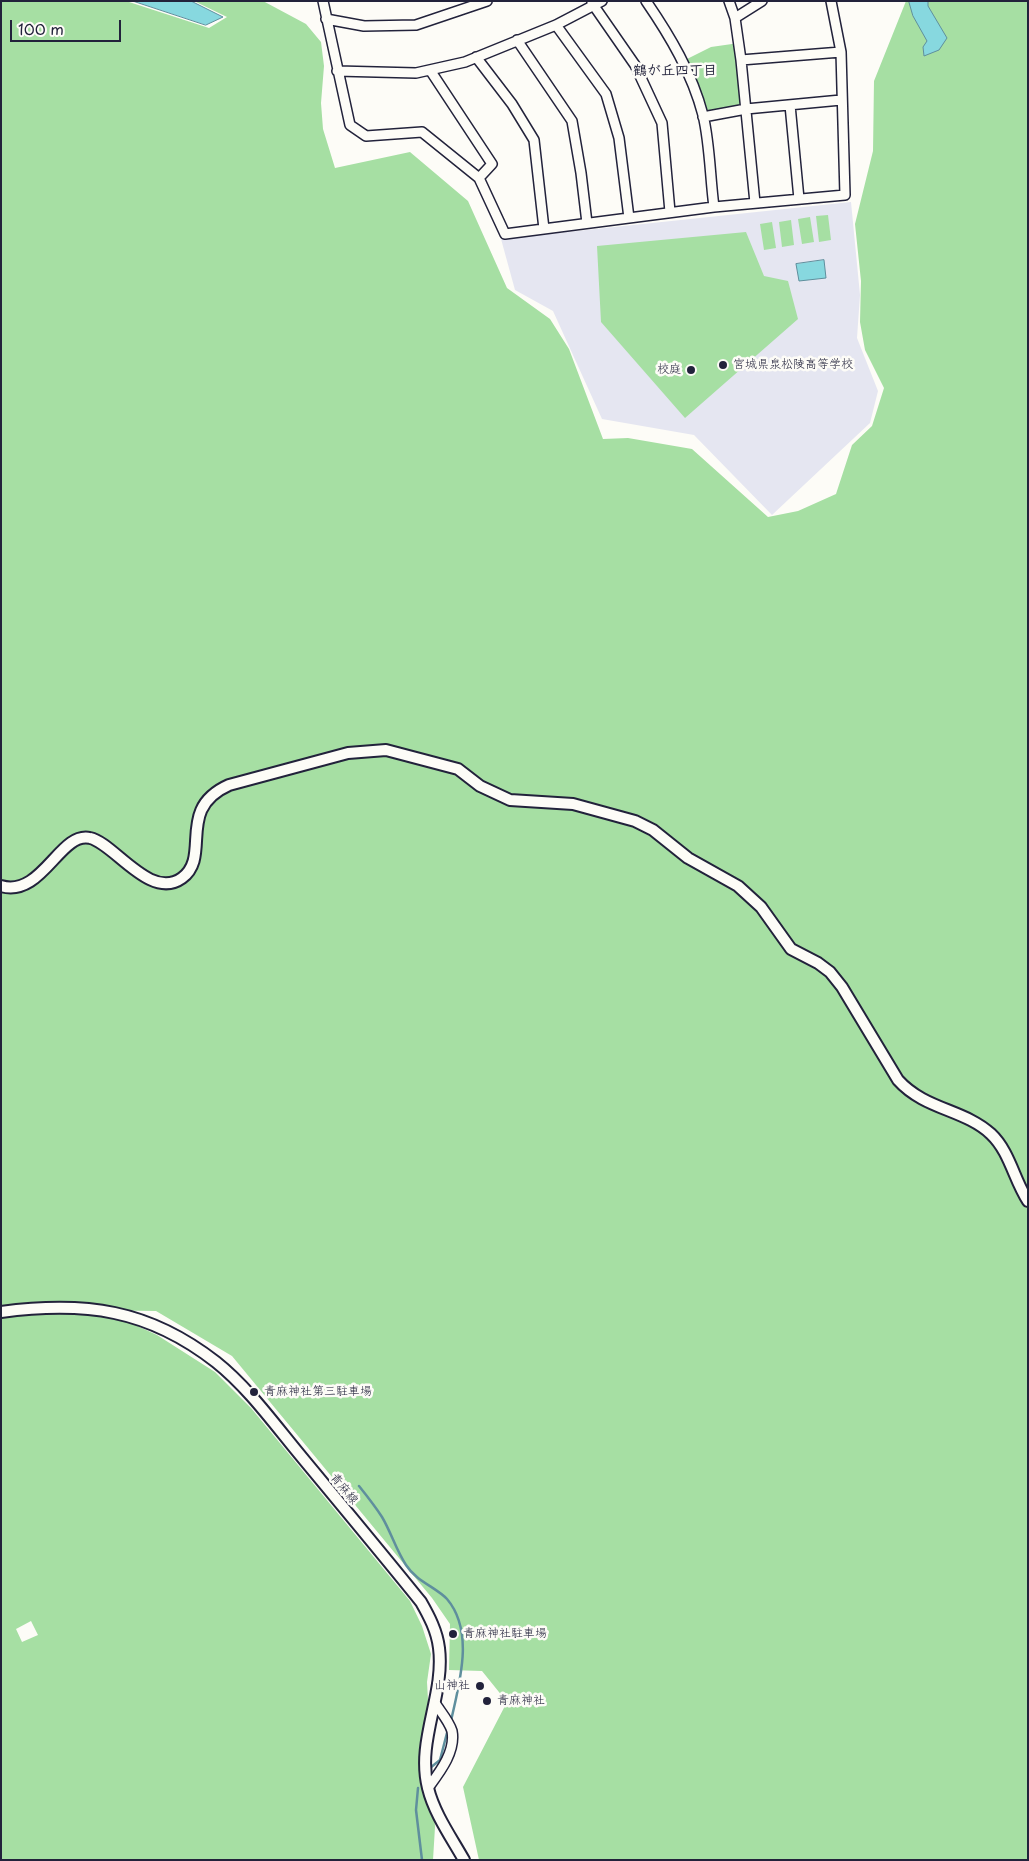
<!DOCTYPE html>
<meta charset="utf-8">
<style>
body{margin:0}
#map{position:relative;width:1029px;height:1861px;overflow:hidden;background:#fdfcf7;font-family:"Playpen Sans",sans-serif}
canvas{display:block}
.frame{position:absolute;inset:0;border:2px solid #22223b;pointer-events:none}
.scale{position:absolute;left:10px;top:20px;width:111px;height:22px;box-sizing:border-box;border:2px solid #22223b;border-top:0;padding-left:6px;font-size:15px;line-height:18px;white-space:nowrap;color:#22223b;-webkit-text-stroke:4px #fdfcf7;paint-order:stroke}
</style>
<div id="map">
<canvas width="1029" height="1861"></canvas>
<div class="frame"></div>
<div class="scale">100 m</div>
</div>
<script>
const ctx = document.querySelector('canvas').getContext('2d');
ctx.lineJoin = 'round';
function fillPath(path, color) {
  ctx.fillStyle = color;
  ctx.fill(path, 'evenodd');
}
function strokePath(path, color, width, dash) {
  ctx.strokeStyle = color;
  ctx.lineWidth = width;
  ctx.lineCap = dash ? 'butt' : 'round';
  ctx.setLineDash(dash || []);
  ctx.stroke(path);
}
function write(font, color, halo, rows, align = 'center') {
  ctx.font = font + ' "Playpen Sans","Klee One",sans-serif';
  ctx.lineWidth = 5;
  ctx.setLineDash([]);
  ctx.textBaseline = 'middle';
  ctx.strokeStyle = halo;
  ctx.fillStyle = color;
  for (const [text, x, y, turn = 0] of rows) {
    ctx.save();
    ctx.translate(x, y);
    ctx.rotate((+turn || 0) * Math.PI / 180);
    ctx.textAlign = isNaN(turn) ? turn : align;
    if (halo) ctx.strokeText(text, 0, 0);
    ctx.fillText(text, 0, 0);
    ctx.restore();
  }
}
const built = new Path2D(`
 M851,202L860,295L857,338L878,391L870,423L772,515L694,435L602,419L553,311L515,290L501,239Z`);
const green = new Path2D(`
 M1,1H126L209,28L227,17L194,1H263L306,24L321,42L324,66L321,103L323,129L335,168L410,152L468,201L507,288L550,319L569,349L603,439L628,438L692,449L768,517L798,511L836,494L852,445L872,426L884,388L865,350L860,322L861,281L855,224L873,151L874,81L906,1H1028V1860H479L463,1787L507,1702L482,1671L449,1670L450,1624L432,1598L232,1356L156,1311L1,1309Z
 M739,43L746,109L703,117L683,61L711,47Z
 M828,215L831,240L819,242L816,216Z
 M810,217L814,242L802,244L798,219Z
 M791,220L794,245L782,247L779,222Z
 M772,222L776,248L764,250L760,224Z
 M746,232L764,276L788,281L798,319L685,418L601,322L597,246Z
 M66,1311L120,1318L157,1335L215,1372L251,1408L410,1601L422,1626L431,1654L427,1682L435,1827L433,1860H1V1318ZM31,1621L38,1635L22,1642L16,1629Z`);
const water = new Path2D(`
 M133,1H191L223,17L206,25Z
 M909,1H928V6L947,38L939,50L924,56L923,47L927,41L913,16Z
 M824,260L826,278L799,281L796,264Z`);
const stream = new Path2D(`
 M359,1486C367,1496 375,1506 382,1517C391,1532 396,1550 406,1565C416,1581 437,1588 447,1599C475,1632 459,1684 451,1721
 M430,1768L440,1760L448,1729
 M418,1788L416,1810L422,1860`);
const minor = new Path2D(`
 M323,1L350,125L366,136L422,132L479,178L505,234L714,207L845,195L841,52L831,1
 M646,1C670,36 692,73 703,115C710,144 710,177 714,207
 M729,1L735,18L741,60L755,203
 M592,3L635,65L662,123L670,212
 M735,18L762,1
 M326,19L364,26L416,25L487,1
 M556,25L606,94L619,138L629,218
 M517,40L572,121L581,173L587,223
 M476,57L512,104L534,140L544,229
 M741,60L841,52
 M430,70L492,164L479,178
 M337,71L416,73L465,62L556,25L602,1
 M790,105L799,199
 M703,117L746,109L841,100
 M428,1788C439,1773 456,1752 452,1731C449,1721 440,1711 435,1703`);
const tertiary = new Path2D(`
 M1,886C42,898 60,831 90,838C114,843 150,901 182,878C212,856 175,809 229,785L348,753L386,750L458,769L480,786L510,800L573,804L635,821L653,830L688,858L738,886L761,907L791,949L818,963L830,972L842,987L898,1080C925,1110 964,1109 991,1134C1010,1152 1014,1180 1028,1201
 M1,1312C85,1301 148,1309 216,1362C250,1389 277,1428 305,1461C344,1508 383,1555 421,1602C429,1616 437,1631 439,1648C445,1695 416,1741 428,1788C434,1813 451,1837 464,1860`);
const markers = [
 [723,365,5,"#22223b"],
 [691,370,5,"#22223b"],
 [254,1392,5,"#22223b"],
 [453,1634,5,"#22223b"],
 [480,1686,5,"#22223b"],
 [487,1701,5,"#22223b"]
];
const poiNames = [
 ["宮城県泉松陵高等学校",733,365],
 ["校庭",681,370,"right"],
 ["青麻神社第三駐車場",264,1392],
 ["青麻神社駐車場",463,1634],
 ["山神社",470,1686,"right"],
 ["青麻神社",497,1701]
];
const streetNames = [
 ["青麻線",344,1489,50]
];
const neighbourhoodNames = [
 ["鶴が丘四丁目",675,71]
];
fillPath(built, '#e5e6f1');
fillPath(green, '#a6dfa3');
fillPath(water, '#87d8df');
strokePath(water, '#5f8f9d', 1);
strokePath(stream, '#5f8f9d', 2.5);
strokePath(minor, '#22223b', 12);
strokePath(tertiary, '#22223b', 14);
strokePath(minor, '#fdfcf7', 9);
strokePath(tertiary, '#fdfcf7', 10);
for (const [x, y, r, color] of markers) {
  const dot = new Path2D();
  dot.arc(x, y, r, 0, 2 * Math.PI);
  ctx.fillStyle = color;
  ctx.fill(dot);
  strokePath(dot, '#fdfcf7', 2);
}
write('12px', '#22223b', '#fdfcf7', poiNames, 'left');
write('12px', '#22223b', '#fdfcf7', streetNames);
write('bold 14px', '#22223b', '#fdfcf7', neighbourhoodNames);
</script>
